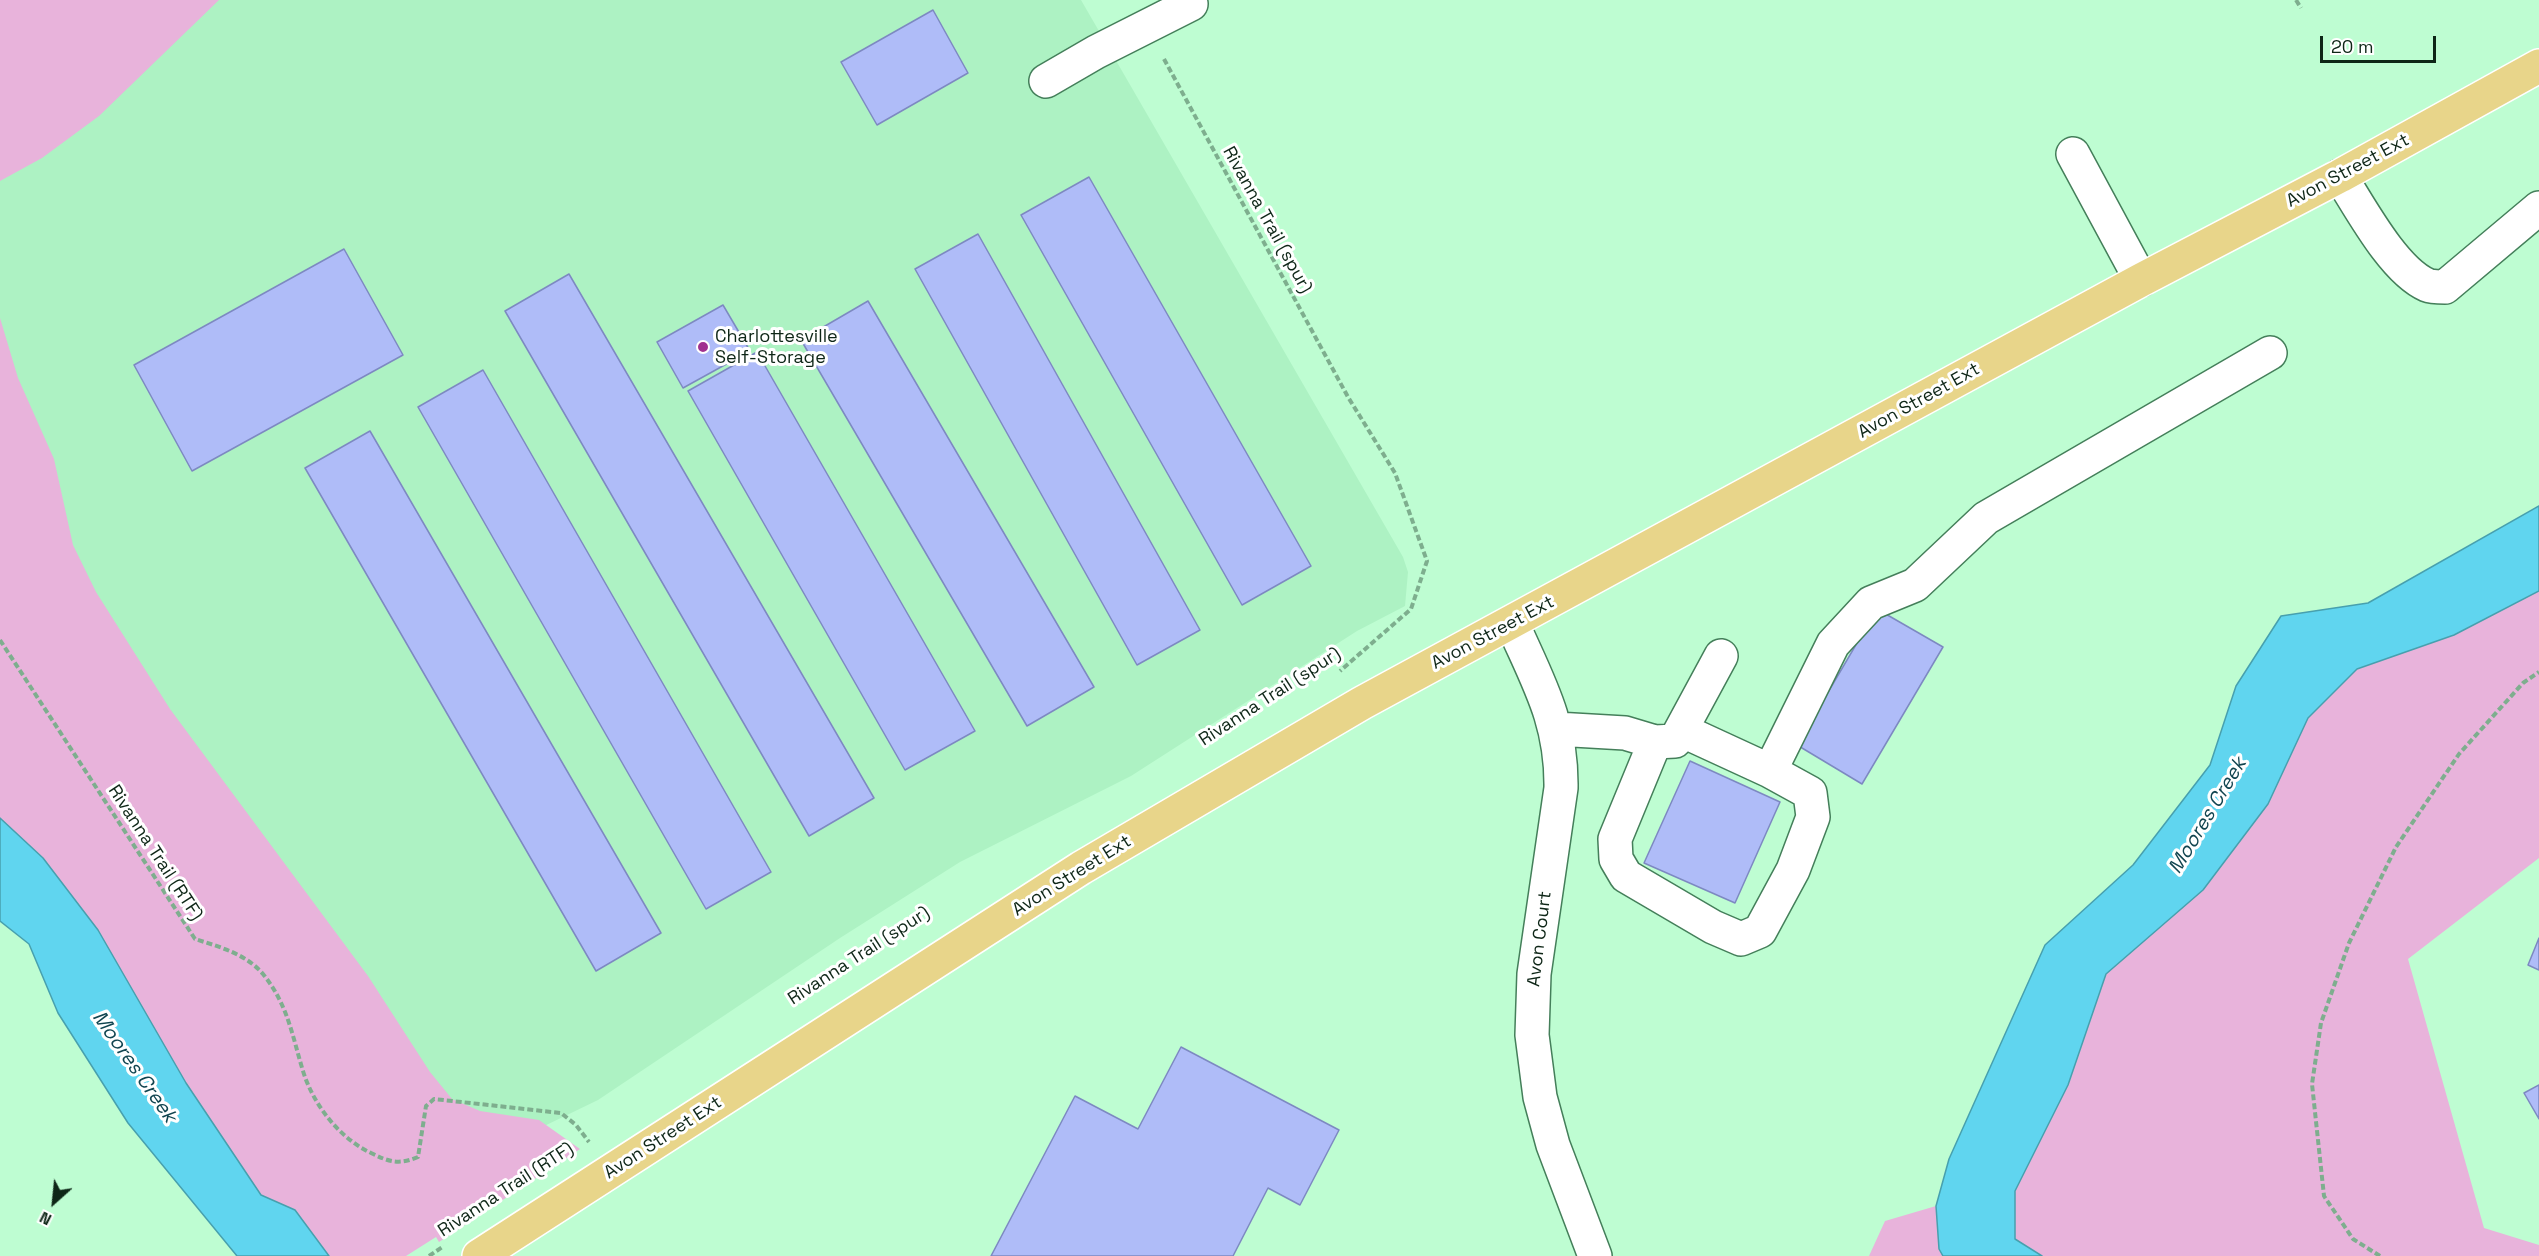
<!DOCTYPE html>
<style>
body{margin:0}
#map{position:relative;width:2539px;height:1256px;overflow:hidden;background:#befdd2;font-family:"Space Grotesk",sans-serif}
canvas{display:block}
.north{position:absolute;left:24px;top:1172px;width:60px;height:60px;-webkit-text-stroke:4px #fff;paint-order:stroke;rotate:207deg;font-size:16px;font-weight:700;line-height:24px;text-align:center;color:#0e2617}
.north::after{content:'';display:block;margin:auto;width:21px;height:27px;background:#0e2617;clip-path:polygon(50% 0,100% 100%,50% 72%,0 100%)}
.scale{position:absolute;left:2320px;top:36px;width:116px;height:27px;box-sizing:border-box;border:3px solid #0e2617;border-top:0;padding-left:8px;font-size:18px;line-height:21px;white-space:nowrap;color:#0e2617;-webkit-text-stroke:4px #fff;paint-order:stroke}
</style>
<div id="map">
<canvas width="2539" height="1256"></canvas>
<div class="north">N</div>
<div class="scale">20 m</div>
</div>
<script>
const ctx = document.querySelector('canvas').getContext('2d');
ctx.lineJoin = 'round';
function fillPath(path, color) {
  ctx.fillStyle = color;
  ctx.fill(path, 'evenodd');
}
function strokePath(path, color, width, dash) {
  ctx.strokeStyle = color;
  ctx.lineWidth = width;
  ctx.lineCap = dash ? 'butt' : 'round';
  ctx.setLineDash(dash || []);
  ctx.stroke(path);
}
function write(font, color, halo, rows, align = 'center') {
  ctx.font = font + ' "Space Grotesk",sans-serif';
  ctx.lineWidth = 6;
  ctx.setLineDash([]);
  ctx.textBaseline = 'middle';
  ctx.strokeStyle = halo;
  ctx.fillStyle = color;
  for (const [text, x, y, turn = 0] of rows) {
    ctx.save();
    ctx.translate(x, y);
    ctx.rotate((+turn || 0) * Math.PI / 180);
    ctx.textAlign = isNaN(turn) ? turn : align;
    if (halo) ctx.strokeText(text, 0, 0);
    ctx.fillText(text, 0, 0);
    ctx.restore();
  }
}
const built = new Path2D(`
 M0,0H1081L1403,557L1408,572L1405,606L1357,631L1131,776L960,862L840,938L598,1100L445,1174L0,703Z`);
const green = new Path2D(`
 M0,0H219L99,116L42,158L0,181Z
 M0,318L18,378L54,459L73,545L96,592L170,709L368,976L430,1072L452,1099L480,1111L539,1120L580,1149L439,1242L436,1237L406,1256H329L295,1210L261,1195L186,1083L43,858L0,818Z
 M2539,591V858L2408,959L2484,1228L2539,1245V1256H2042L2015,1239V1191L2068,1085L2106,974L2203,890L2268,804L2308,718L2357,669L2454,635Z
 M1936,1206L1939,1249L1943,1256H1869L1885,1221Z`);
const water = new Path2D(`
 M2539,506V591L2454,635L2357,669L2308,718L2268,804L2203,890L2106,974L2068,1085L2015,1191V1239L2042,1256H1943L1939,1249L1936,1206L1949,1159L2045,945L2133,865L2210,765L2236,686L2281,616L2368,603Z
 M0,818L43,858L98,930L186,1083L261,1195L295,1210L329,1256H237L128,1123L58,1013L29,944L0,921Z`);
const building = new Path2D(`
 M933,10L968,73L877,125L841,62Z
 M1089,177L1311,566L1242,605L1021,215Z
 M978,234L1200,630L1137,665L915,269Z
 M344,249L403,355L192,471L134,365Z
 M569,274L874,798L809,836L505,311Z
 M868,301L1094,687L1027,726L801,340Z
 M723,305L750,351L683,388L657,342Z
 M757,352L975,731L905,770L688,391Z
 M483,370L771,872L706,909L418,407Z
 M370,431L661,933L596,971L305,468Z
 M1877,609L1943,647L1862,784L1797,745Z
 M1690,761L1780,802L1735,903L1644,863Z
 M2539,938V970L2528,965Z
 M1181,1047L1339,1130L1300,1205L1268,1188L1233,1256H991L1075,1096L1138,1129Z
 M2539,1085V1119L2524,1093Z`);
const path = new Path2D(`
 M2296,0L2301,8
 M1164,59L1348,397L1395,473L1427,561L1411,609L1340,671
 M0,640L195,939C220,947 246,954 263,974C288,1005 292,1035 303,1071C313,1104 339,1138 371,1153C389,1162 399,1165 418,1157L426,1106L434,1099L561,1113L576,1125L589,1142
 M429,1256L444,1246
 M2380,1256L2353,1239L2324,1196L2312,1084L2321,1023L2349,943L2396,847L2459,754L2523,683L2539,672`);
const minor = new Path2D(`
 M1046,81L1096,52L1191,4
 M2073,154L2141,280
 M2340,176C2360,207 2393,270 2427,285C2432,287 2439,287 2445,287L2539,208
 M1512,623C1538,682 1562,721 1561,788L1534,974L1532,1035L1540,1097L1553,1145L1595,1256
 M1556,729L1625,733L1655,742L1675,741L1721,656
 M1681,730L1770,771L1833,644L1871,603L1915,585L1986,518L2270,353
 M1655,742L1615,839L1616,859L1626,876L1713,927L1741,939L1760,931L1793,870L1813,817L1810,793L1770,771`);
const major = new Path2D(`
 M479,1256L1081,868L1362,703L2141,280L2340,176L2539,66`);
const markers = [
 [703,347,6,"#a0318f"]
];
const streetNames = [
 ["Avon Street Ext",2348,171,-28],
 ["Rivanna Trail (spur)",1267,220,61],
 ["Avon Street Ext",1919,401,-29],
 ["Avon Street Ext",1493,633,-28],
 ["Rivanna Trail (spur)",1270,697,-33],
 ["Rivanna Trail (RTF)",155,853,57],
 ["Avon Street Ext",1072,876,-32],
 ["Avon Court",1540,939,-83],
 ["Rivanna Trail (spur)",859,956,-33],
 ["Avon Street Ext",663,1138,-33],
 ["Rivanna Trail (RTF)",506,1190,-33]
];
const poiNames = [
 ["Charlottesville",715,337],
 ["Self-Storage",715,358]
];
const waterNames = [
 ["Moores Creek",2208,816,-59],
 ["Moores Creek",134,1067,55]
];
fillPath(built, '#adf2c3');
fillPath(green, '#e8b3db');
fillPath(water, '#60d5ef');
strokePath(water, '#47a0ae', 1.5);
fillPath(building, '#afbcf8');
strokePath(building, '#7d89c1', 1.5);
strokePath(minor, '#447f5a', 36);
strokePath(major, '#fff', 36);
strokePath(path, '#7eae8e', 4, [6, 3]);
strokePath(minor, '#fff', 33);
strokePath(major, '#e8d58a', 33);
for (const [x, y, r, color] of markers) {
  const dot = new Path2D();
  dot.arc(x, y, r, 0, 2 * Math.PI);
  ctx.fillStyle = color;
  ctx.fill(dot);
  strokePath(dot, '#fff', 2);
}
write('18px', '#0e2617', '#fff', streetNames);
write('18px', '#0e2617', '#fff', poiNames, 'left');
write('italic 20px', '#114550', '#fff', waterNames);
</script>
